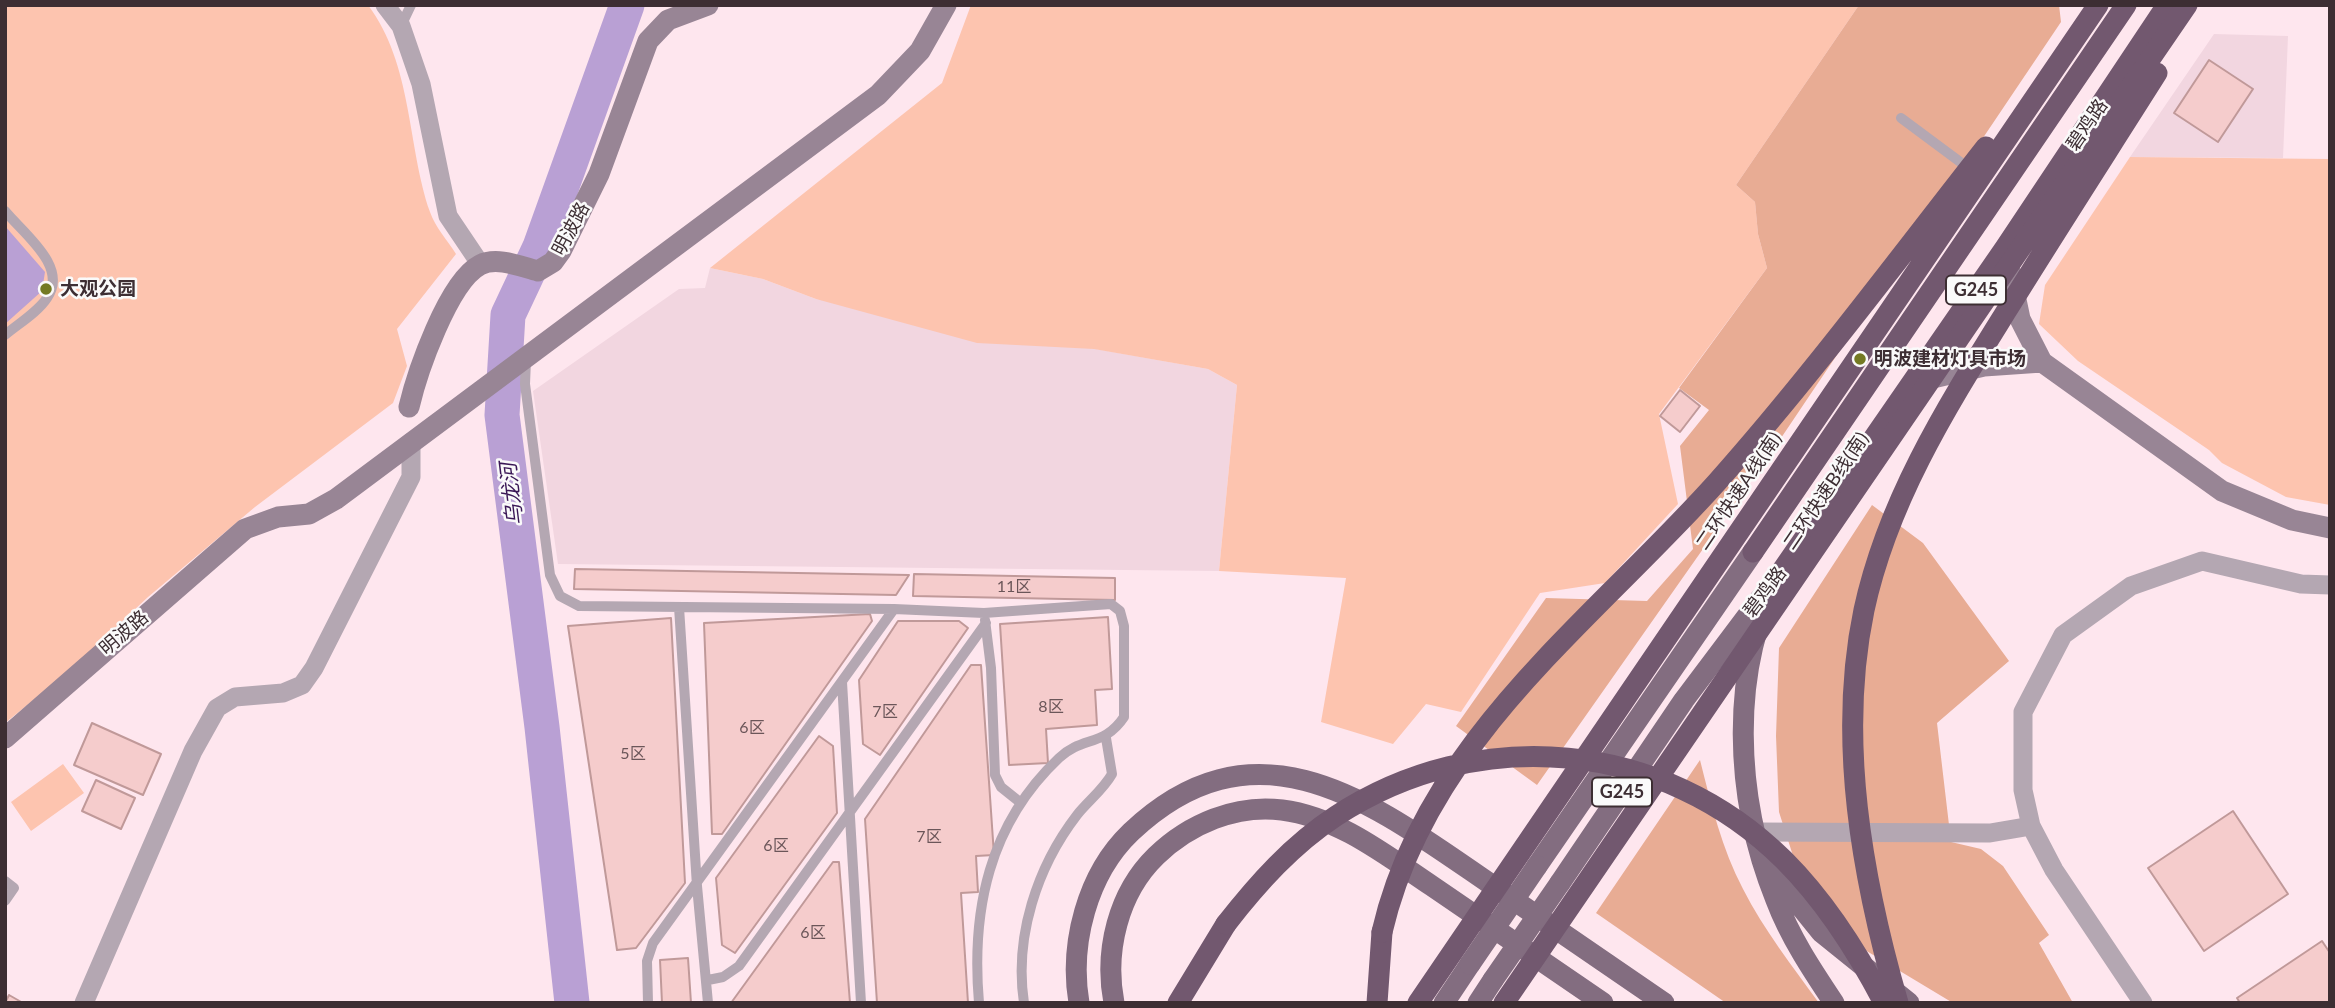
<!DOCTYPE html>
<meta charset="utf-8">
<style>
body{margin:0}
#map{position:relative;width:2335px;height:1008px;overflow:hidden;background:#fee6ee;font-family:Lato,sans-serif}
canvas{display:block}
.frame{position:absolute;inset:0;border:7px solid #3d2e33;pointer-events:none}
</style>
<div id="map">
<canvas width="2335" height="1008"></canvas>
<div class="frame"></div>
</div>
<script>
const ctx = document.querySelector('canvas').getContext('2d');
ctx.lineJoin = 'round';
function fillPath(path, color) {
  ctx.fillStyle = color;
  ctx.fill(path, 'evenodd');
}
function strokePath(path, color, width, dash) {
  ctx.strokeStyle = color;
  ctx.lineWidth = width;
  ctx.lineCap = dash ? 'butt' : 'round';
  ctx.setLineDash(dash || []);
  ctx.stroke(path);
}
function write(font, color, halo, rows, align = 'center') {
  ctx.font = font + ' Lato,"Noto Sans SC",sans-serif';
  ctx.lineWidth = 5;
  ctx.setLineDash([]);
  ctx.textBaseline = 'middle';
  ctx.strokeStyle = halo;
  ctx.fillStyle = color;
  for (const [text, x, y, turn = 0] of rows) {
    ctx.save();
    ctx.translate(x, y);
    ctx.rotate((+turn || 0) * Math.PI / 180);
    ctx.textAlign = isNaN(turn) ? turn : align;
    if (halo) ctx.strokeText(text, 0, 0);
    ctx.fillText(text, 0, 0);
    ctx.restore();
  }
}
const built = new Path2D(`
 M2214,34L2288,36L2283,158L2130,157Z
 M710,268L763,279L816,299L1208,369L1237,385L1219,571L558,564L533,391L679,289L705,288Z`);
const green = new Path2D(`
 M5,5H368C413,65 407,146 430,212C435,227 448,241 456,254L397,329L407,366L393,403L255,507L148,597L66,674L5,723Z
 M971,5H1859L1736,185L1755,202L1758,234L1767,268L1659,414L1678,504L1605,583L1540,593L1461,712L1426,704L1393,744L1321,722L1346,578L1219,571L1237,385L1208,369L1094,349L977,343L816,299L763,279L710,268L942,83Z
 M2130,157L2330,159V505L2286,497L2222,463L2209,450L2078,361L2039,324L2045,285Z
 M63,764L84,793L31,831L11,802Z`);
const forest = new Path2D(`
 M1859,5H2059L2061,22L1781,438L1537,785L1456,726L1546,598L1647,601L1693,549L1680,446L1709,410L1679,388L1767,268L1758,234L1755,202L1736,185Z
 M1872,505L1923,543L2009,661L1937,723L1951,842L1981,849L2003,866L2049,935L2039,943L2073,1003H1953L1860,947L1795,862L1779,812L1776,736L1779,648Z
 M1700,760C1711,804 1722,849 1743,889C1764,930 1792,966 1819,1003H1726L1596,913Z`);
const water = new Path2D(`
 M5,226L45,272L42,291L5,324Z`);
const river = new Path2D(`
 M572,1003L542,727L502,415L508,315L540,247L627,5`);
const building = new Path2D(`
 M2209,60L2253,89L2218,142L2174,113Z
 M1680,390L1700,406L1680,432L1660,416Z
 M575,569L909,575L896,595L574,589Z
 M914,574L1115,578V600L913,596Z
 M870,614L872,621L722,834H712L704,623Z
 M1108,617L1112,689L1095,690L1097,725L1046,729L1048,763L1009,765L1000,624Z
 M671,618L685,883L636,948L617,950L568,626Z
 M898,621H959L968,628L880,755L863,744L859,680Z
 M971,665H981L994,855L976,856L978,892L961,893L968,1003H877L865,819Z
 M92,723L161,754L143,795L74,765Z
 M819,736L833,746L837,813L735,953L722,945L716,878Z
 M96,780L135,798L121,829L82,811Z
 M2233,811L2288,894L2204,951L2148,868Z
 M833,862H839L850,1003H731Z
 M2322,941L2330,953V1003H2240L2237,998Z
 M688,958L691,1003H662L660,960Z
 M9,995L23,1003H5Z`);
const lane = new Path2D(`
 M401,26L411,5
 M1901,118L1971,170
 M5,211C24,234 69,267 47,298C38,312 18,324 5,335
 M526,360L525,384L550,575L560,596L579,606L894,609L984,613L1111,604L1120,611L1124,626V717C1104,747 1082,736 1059,758C989,824 971,910 979,1003
 M679,607L697,886L708,1003
 M985,620L991,668L995,775L1001,787L1021,803
 M842,682L861,1003
 M5,881L14,888L5,901
 M708,980L723,977L739,966L986,623
 M648,1003L647,961L653,943L894,609
 M1024,1003C1014,937 1037,867 1077,815C1088,801 1103,790 1112,774L1106,738`);
const street = new Path2D(`
 M385,5L401,26L421,84L448,216L481,265
 M1756,832L1990,833L2031,826
 M84,1003L193,751L217,708L235,697L283,693L302,685L314,668L411,477V442
 M2143,1003L2054,870L2031,826L2023,790V712L2063,635L2131,586L2202,561L2301,584L2330,585`);
const secondary = new Path2D(`
 M2006,252L2020,319L2042,362L2222,491L2292,520L2330,528
 M1920,381L1984,366L2042,362
 M409,407C417,373 448,282 480,265C497,256 522,267 538,271L553,262L561,251L599,174L648,41L668,20L708,5
 M5,738L245,529L278,517L309,514L336,499L878,95L920,51L946,5`);
const primary = new Path2D(`
 M1781,572C1728,669 1735,799 1776,900C1790,937 1812,970 1834,1003
 M1537,866L1753,552
 M1775,875L1821,932L1909,1003
 M1560,883L1684,700L1760,599
 M1079,1003C1069,944 1087,874 1131,832C1258,712 1375,805 1489,883C1548,923 1606,963 1664,1003
 M1114,1003C1104,951 1118,893 1156,856C1189,824 1236,804 1282,810C1338,817 1387,856 1432,886C1489,925 1546,964 1603,1003
 M1444,1003L1470,964
 M1478,1003L1493,980`);
const highway = new Path2D(`
 M1753,552L2126,5
 M1781,572L2005,248L2167,5
 M1178,1003L1226,924
 M1377,1003L1382,932`);
const primaryBridge = new Path2D(`
 M1470,964L1537,866
 M1493,980L1560,883`);
const highwayBridge = new Path2D(`
 M1226,924C1258,883 1292,845 1336,816C1478,723 1663,740 1784,860C1825,901 1857,951 1884,1003
 M1382,932C1426,740 1593,621 1718,481C1812,375 1898,259 1986,147
 M1418,1003L2098,5
 M1504,1003L2187,5
 M1898,1003C1862,878 1837,739 1864,610C1888,499 1948,405 2007,310C2056,231 2107,152 2157,73`);
const markers = [
 [46,289,7,"#747a23"],
 [1860,359,7,"#747a23"]
];
const numberNames = [
 ["11区",1014,587],
 ["8区",1051,707],
 ["7区",885,712],
 ["6区",752,728],
 ["5区",633,754],
 ["7区",929,837],
 ["6区",776,846],
 ["6区",813,933]
];
const shields = [
 [1976,290,60],
 [1622,792,60]
];
const shieldNames = [
 ["G245",1976,290],
 ["G245",1622,792]
];
const streetNames = [
 ["碧鸡路",2087,125,-56],
 ["明波路",571,229,-62],
 ["二环快速A线(南)",1739,491,-56],
 ["二环快速B线(南)",1826,491,-56],
 ["碧鸡路",1765,592,-53],
 ["明波路",124,633,-41]
];
const poiNames = [
 ["大观公园",60,289],
 ["明波建材灯具市场",1874,359]
];
const waterNames = [
 ["乌龙河",512,494,-97]
];
fillPath(built, '#f2d6e0');
fillPath(green, '#fdc4af');
fillPath(forest, '#e8ac94');
fillPath(water, '#b9a0d4');
strokePath(river, '#b9a0d4', 35);
fillPath(building, '#f5cccc');
strokePath(building, '#c09999', 2);
strokePath(lane, '#b4a7b2', 10);
strokePath(street, '#b4a7b2', 19);
strokePath(secondary, '#988595', 21);
strokePath(primary, '#836d80', 21);
strokePath(highway, '#72586f', 21);
strokePath(primaryBridge, '#836d80', 21);
strokePath(highwayBridge, '#72586f', 21);
for (const [x, y, r, color] of markers) {
  const dot = new Path2D();
  dot.arc(x, y, r, 0, 2 * Math.PI);
  ctx.fillStyle = color;
  ctx.fill(dot);
  strokePath(dot, '#fafafa', 2.5);
}
write('16px', '#6b5659', null, numberNames);
for (const [x, y, w] of shields) {
  const box = new Path2D();
  box.roundRect(x - w / 2, y - 14.5, w, 29, 5);
  ctx.fillStyle = '#fafafa';
  ctx.fill(box);
  strokePath(box, '#3d2e33', 2);
}
write('bold 18px', '#3d2e33', null, shieldNames);
write('19px', '#3d2e33', '#fafafa', streetNames);
write('bold 19px', '#3d2e33', '#fafafa', poiNames, 'left');
write('italic 21px', '#3a1756', '#fafafa', waterNames);
</script>
